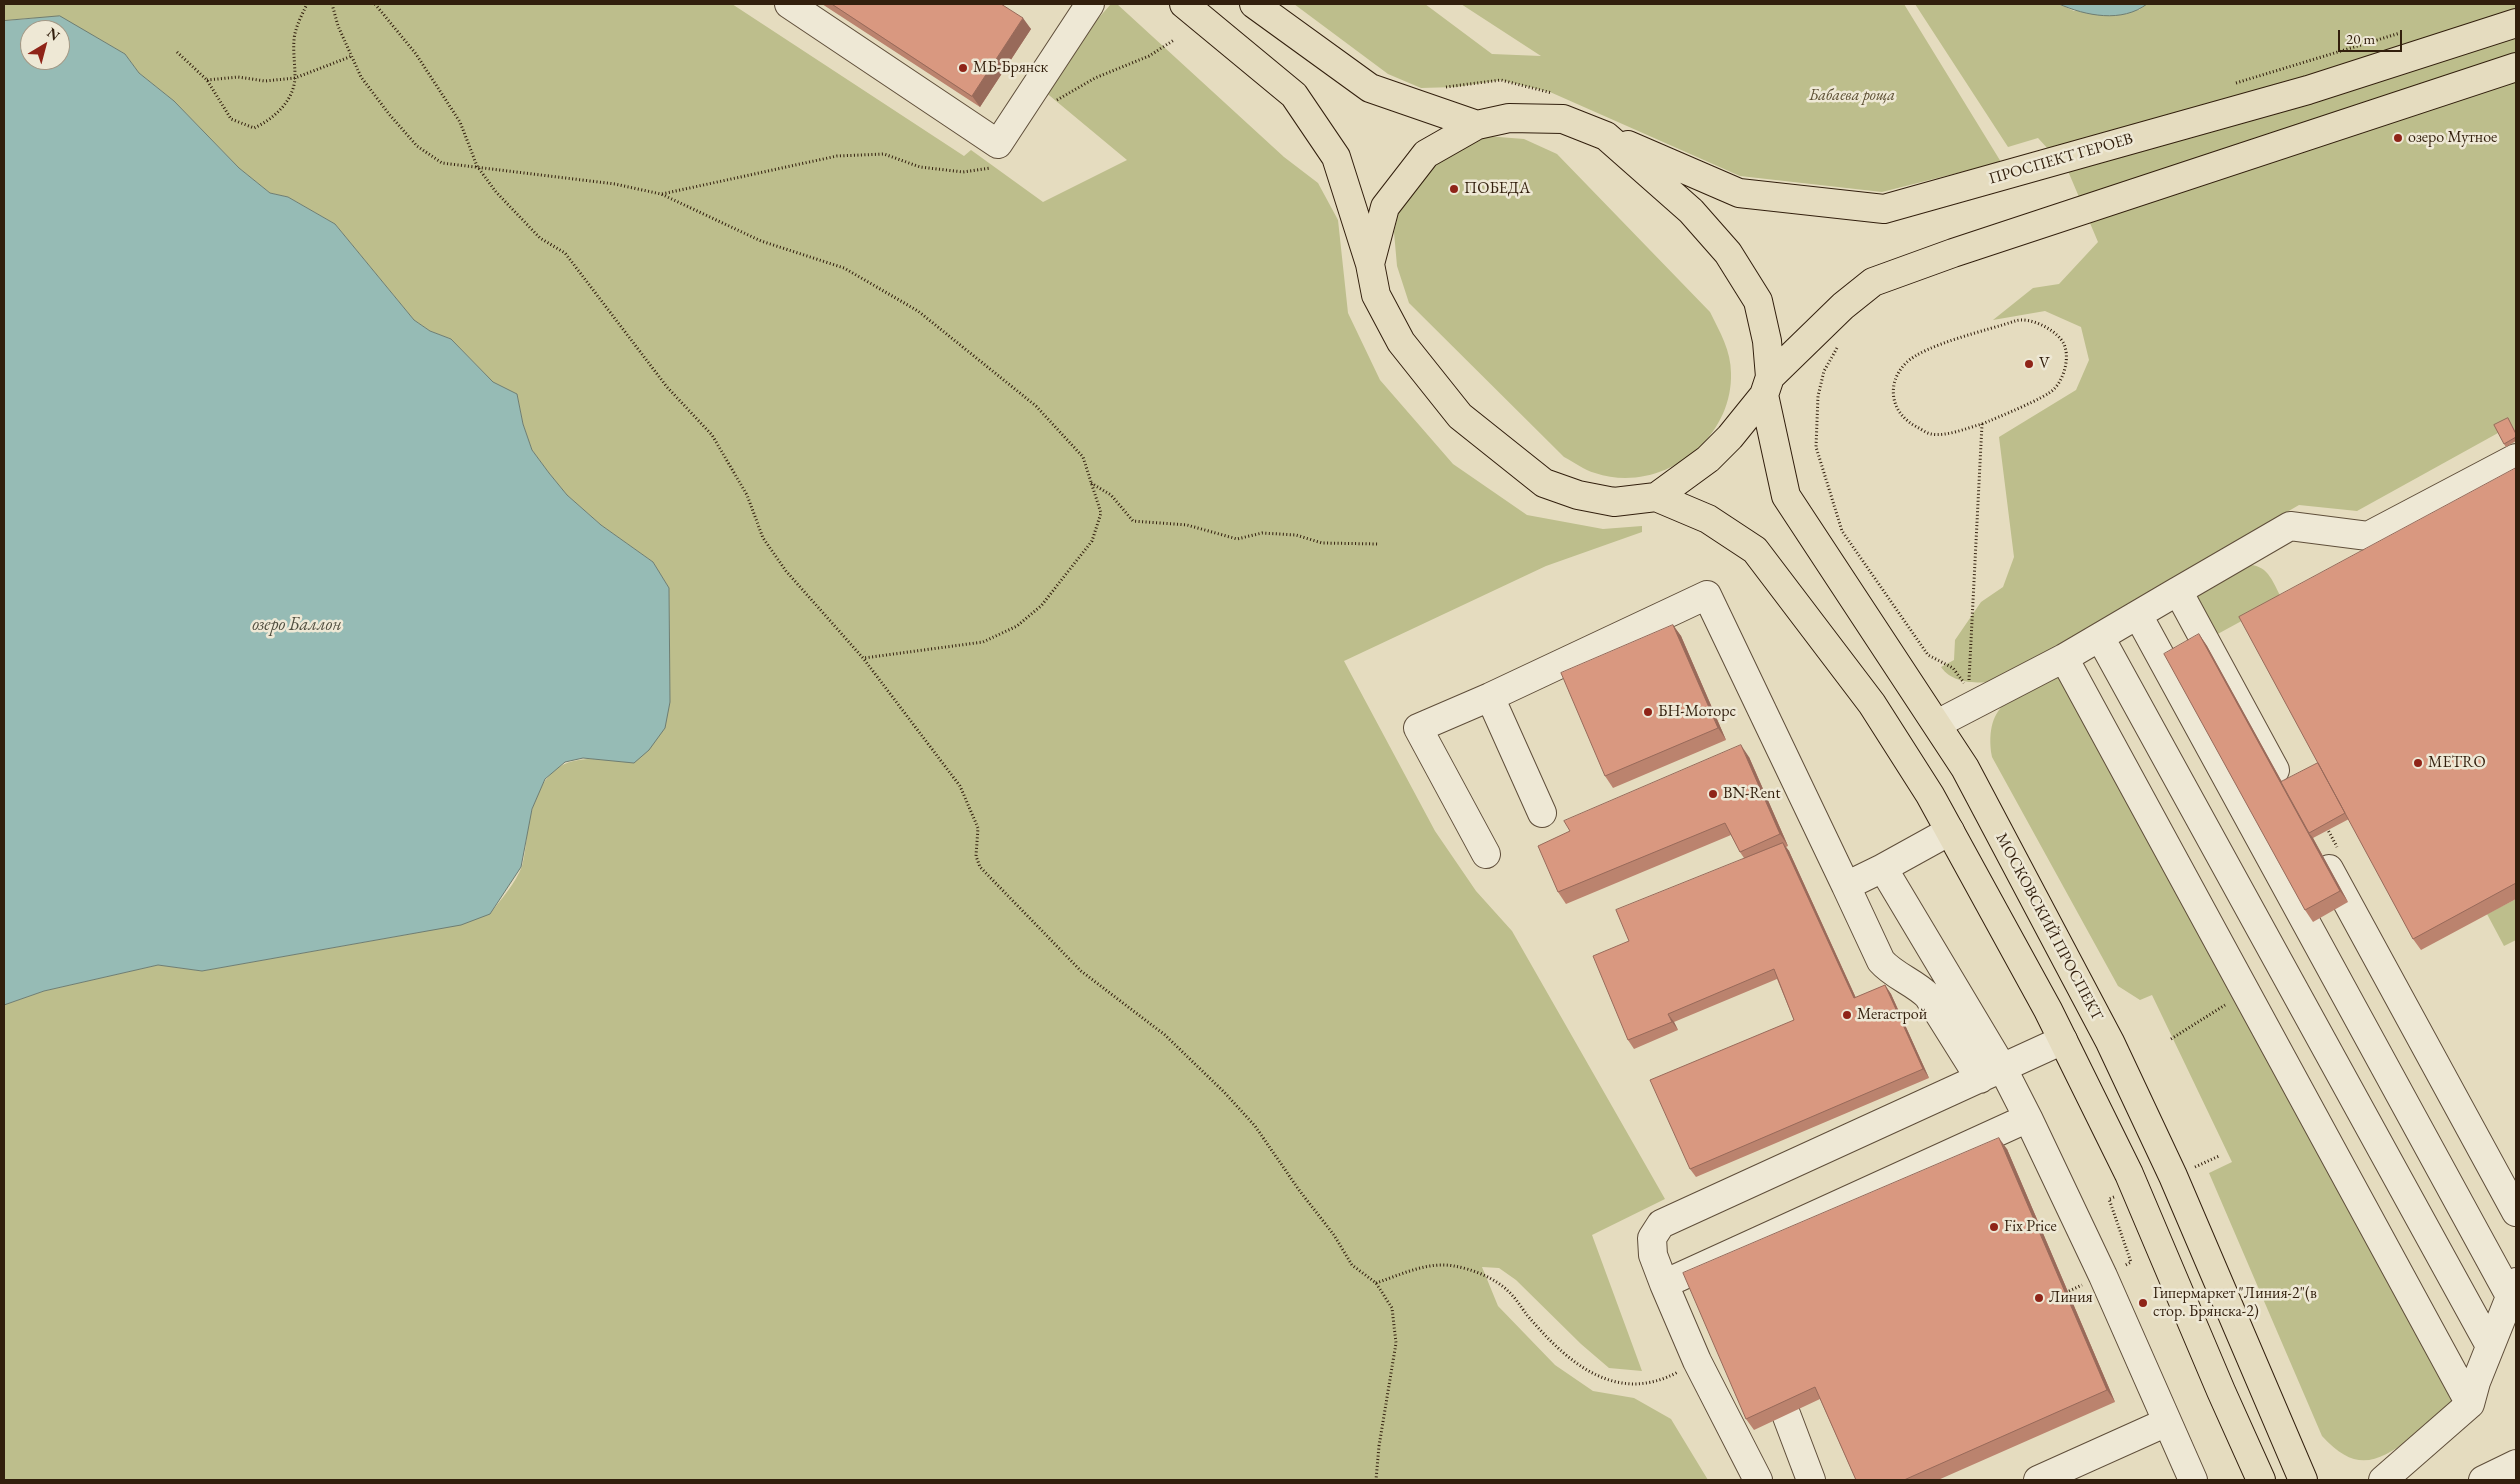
<!DOCTYPE html>
<meta charset="utf-8">
<style>
body{margin:0}
#map{position:relative;width:2520px;height:1484px;overflow:hidden;background:#e5dcbf;font-family:"EB Garamond",serif}
canvas{display:block}
.frame{position:absolute;inset:0;border:5px solid #321f0d;pointer-events:none}
.north{position:absolute;left:20px;top:20px;width:50px;height:50px;box-sizing:border-box;background:#eee8d5;border:1px solid #a39885;border-radius:50%;rotate:37deg;font-size:14px;font-weight:700;line-height:20px;text-align:center;color:#321f0d}
.north::after{content:'';display:block;margin:auto;width:18px;height:22px;background:#8f2418;clip-path:polygon(50% 0,100% 100%,50% 72%,0 100%)}
.scale{position:absolute;left:2338px;top:30px;width:64px;height:22px;box-sizing:border-box;border:2px solid #321f0d;border-top:0;padding-left:6px;font-size:15px;line-height:18px;white-space:nowrap;color:#321f0d;-webkit-text-stroke:4px #eee8d5;paint-order:stroke}
</style>
<div id="map">
<canvas width="2520" height="1484"></canvas>
<div class="frame"></div>
<div class="north">N</div>
<div class="scale">20 m</div>
</div>
<script>
const ctx = document.querySelector('canvas').getContext('2d');
ctx.lineJoin = 'round';
function fillPath(path, color) {
  ctx.fillStyle = color;
  ctx.fill(path, 'evenodd');
}
function strokePath(path, color, width, dash) {
  ctx.strokeStyle = color;
  ctx.lineWidth = width;
  ctx.lineCap = dash ? 'butt' : 'round';
  ctx.setLineDash(dash || []);
  ctx.stroke(path);
}
function write(font, color, halo, rows, align = 'center') {
  ctx.font = font + ' "EB Garamond",serif';
  ctx.lineWidth = 5;
  ctx.setLineDash([]);
  ctx.textBaseline = 'middle';
  ctx.strokeStyle = halo;
  ctx.fillStyle = color;
  for (const [text, x, y, turn = 0] of rows) {
    ctx.save();
    ctx.translate(x, y);
    ctx.rotate((+turn || 0) * Math.PI / 180);
    ctx.textAlign = isNaN(turn) ? turn : align;
    if (halo) ctx.strokeText(text, 0, 0);
    ctx.fillText(text, 0, 0);
    ctx.restore();
  }
}
const green = new Path2D(`
 M4,4H732L964,156L971,150L1043,202L1127,160L1038,86L1111,4H1117L1284,157L1318,183L1338,220L1348,313L1380,380L1453,464L1527,515L1603,529L1642,526V532L1546,566L1344,661L1435,831L1476,891L1512,931L1665,1199L1592,1235L1642,1371L1609,1368L1581,1344L1516,1280L1499,1268L1482,1267L1498,1306L1555,1365L1593,1391L1634,1398L1671,1419L1708,1480H4V1005L44,991L158,965L202,971L411,934L490,914C501,899 516,883 522,866C527,848 526,828 532,810C549,751 584,756 634,763L670,702L669,588L653,562L601,525L567,495L549,473L532,450L523,424L517,394L493,382L451,339L430,331L414,320L335,224L288,197L270,193L239,168L174,101L139,73L125,54L94,36L31,18L4,21Z
 M1294,4H1425L1492,54L1541,56L1461,4H1904L2001,162L1882,192L1740,176L1550,92L1501,80L1456,87L1421,88L1388,74Z
 M1915,4H2059L2074,11L2139,10L2147,4H2516V433L2509,421L2498,433L2357,511L2299,505L1994,682C1975,683 1953,684 1941,667L1954,660L1955,640L1981,602L2003,587L2014,557L1999,437L2076,390L2089,360L2081,327L2045,311L1993,320L2033,288L2059,284L2098,242L2068,171L2038,138L2008,147Z
 M1486,136L1524,139L1557,154L1710,312C1720,332 1731,351 1731,373C1733,441 1660,495 1595,473C1584,470 1574,462 1564,457L1409,303L1397,266L1394,232L1402,198L1452,146Z
 M2250,565C2269,566 2273,583 2282,599L2214,636L2191,595Z
 M2060,669L2460,1398L2455,1406C2440,1416 2426,1427 2411,1438C2376,1464 2355,1472 2322,1436L2209,1173L2232,1162L2152,995L2140,1000L2118,986L1992,757C1983,700 2018,695 2060,669Z
 M2516,899V940L2504,946L2487,914Z`);
const water = new Path2D(`
 M2059,4H2147C2122,23 2086,16 2059,4Z
 M60,16L125,54L139,73L174,101L239,168L270,193L288,197L335,224L414,320L430,331L451,339L493,382L517,394L523,424L532,450L549,473L567,495L601,525L653,562L669,588L670,702L665,728L649,750L634,763L583,758L565,762L545,779L532,809L521,867L490,914L461,925L202,971L158,965L44,991L4,1005V21ZM30,30H60V60H30Z`);
const path = new Path2D(`
 M332,4L338,26L361,77L389,114L417,146L442,163L615,184L661,194L761,241L844,268L918,311L1036,406L1083,457L1101,513L1092,541L1041,606L1017,626L983,642L864,658
 M375,4L416,54L460,122L477,166L496,192L540,238L565,253L667,387L712,435L747,495L763,538L786,571L863,658L960,786L978,828L976,856L980,867L1081,971L1165,1035L1224,1092L1255,1126L1299,1190L1334,1235L1352,1265L1376,1283L1392,1308L1396,1343L1379,1446L1376,1480
 M177,52L207,80L231,119L254,128C274,119 295,100 295,76C295,64 293,52 294,40C295,27 302,15 307,4
 M207,80L238,77L265,81L295,78L352,56
 M2236,83L2400,33
 M1446,87L1501,80L1552,93
 M1057,100L1095,78L1149,56L1174,40
 M662,194L837,156L884,154L920,167L963,172L991,168
 M1837,348L1824,371L1818,396L1816,447L1842,531L1928,655L1953,668L1964,683
 M1091,483L1111,495L1133,521L1187,525L1237,539L1262,533L1296,535L1322,543L1379,544
 M1969,680L1982,424C1967,428 1946,437 1931,434C1926,433 1921,429 1917,427C1891,414 1885,384 1906,363C1925,344 1989,330 2015,321C2030,316 2057,330 2064,344C2070,358 2064,379 2054,389C2046,398 1996,418 1982,424
 M2327,828L2337,847
 M2171,1039L2225,1005
 M2195,1167L2219,1156
 M2114,1197L2109,1199L2131,1262L2124,1266
 M1376,1283C1400,1275 1428,1261 1454,1266C1472,1269 1495,1278 1508,1291C1515,1297 1521,1307 1527,1315C1566,1361 1615,1406 1678,1372
 M2069,1291L2082,1285`);
const minor = new Path2D(`
 M789,4L998,144L1090,4
 M2178,591L2290,526L2368,536L2516,458
 M2138,615L2510,1296
 M2100,637L2490,1346
 M2064,658L2470,1404
 M1490,697L1542,813
 M1937,724L2064,658L2178,591L2275,770
 M1486,854L1418,728L1490,697L1707,595L1846,886
 M1883,868L1950,831
 M2329,869L2516,1212
 M1980,1079L1928,996C1914,982 1894,976 1881,961L1846,886L1883,868L2003,1069L2028,1118L2103,1276L2193,1480
 M1664,1284L2028,1118
 M1786,1414L1811,1480
 M1758,1480L1697,1361L1664,1284L1653,1255L1652,1238L1661,1224L2063,1040
 M2038,1480L2167,1422
 M2383,1480L2470,1404L2476,1382L2516,1282
 M2483,1480L2516,1464`);
const major = new Path2D(`
 M1184,4L1294,95L1336,157L1370,264L1376,295L1401,342L1460,416L1544,483L1578,495L1614,502L1656,497L1708,459L1730,437L1764,395L1770,377L1767,341L1758,301L1728,253L1691,211L1606,136L1563,119L1509,118L1477,125L1426,154L1385,207L1370,264
 M1254,4L1370,88L1477,125
 M1628,145L1739,193L1884,209L2308,90L2516,23
 M1770,377L1843,306L1873,282L1953,253L2516,67
 M1764,395L1786,496L1965,768L2110,1042L2173,1176L2303,1480
 M1656,497L1708,519L1755,550L1872,704L1930,795L2048,1010L2129,1174L2221,1391L2261,1480`);
const wall = new Path2D(`
 M822,4H1001L1031,29L980,107Z
 M2508,418L2516,433V441L2506,447L2504,444Z
 M2516,468V899L2421,950L2413,939L2349,819L2313,838L2348,902L2313,922L2305,910L2199,634L2207,646L2282,782L2318,763Z
 M1673,625L1681,636L1726,740L1613,788L1605,776Z
 M1749,757L1788,846L1786,847L1789,851L1856,998L1885,985L1891,994L1929,1078L1696,1177L1690,1169L1794,1020L1777,979L1674,1022L1678,1030L1634,1049L1628,1040L1629,941L1744,858L1740,852L1731,835L1566,904L1558,892Z
 M2007,1149L2115,1402L1938,1480H1856L1820,1399L1754,1430L1746,1419Z`);
const shadedWall = new Path2D(`
 M1023,18L1031,29L980,107L972,96Z
 M1673,625L1681,636L1726,740L1718,728Z
 M2199,634L2207,646L2310,833H2309L2313,838L2348,902L2340,891Z
 M1741,745L1749,757L1788,846L1780,834Z
 M1783,843L1789,851L1860,1007L1854,998Z
 M1885,985L1891,994L1929,1078L1923,1069Z
 M1668,1014L1674,1022L1678,1030L1672,1022Z
 M1999,1138L2007,1149L2115,1402L2107,1390Z`);
const building = new Path2D(`
 M832,4H1001L1023,18L972,96Z
 M2508,418L2516,434V437L2504,444L2494,425Z
 M2516,468V883L2413,939L2239,617Z
 M1673,625L1718,728L1605,776L1561,673Z
 M2199,634L2340,891L2305,910L2164,654Z
 M1741,745L1780,834L1740,852L1725,823L1558,892L1538,846L1570,831L1564,821Z
 M2318,763L2345,813L2309,833L2281,782Z
 M1783,843L1854,998L1885,985L1923,1069L1690,1169L1650,1080L1794,1020L1774,969L1668,1014L1672,1022L1628,1040L1593,956L1629,941L1616,910Z
 M1999,1138L2107,1390L1904,1480H1856L1815,1387L1746,1419L1683,1273Z`);
const markers = [
 [963,68,5,"#8f2418"],
 [2398,138,5,"#8f2418"],
 [1454,189,5,"#8f2418"],
 [2029,364,5,"#8f2418"],
 [1648,712,5,"#8f2418"],
 [2418,763,5,"#8f2418"],
 [1713,794,5,"#8f2418"],
 [1847,1015,5,"#8f2418"],
 [1994,1227,5,"#8f2418"],
 [2039,1298,5,"#8f2418"],
 [2143,1303,5,"#8f2418"]
];
const poiNames = [
 ["МБ-Брянск",973,68],
 ["озеро Мутное",2408,138],
 ["ПОБЕДА",1464,189],
 ["V",2039,364],
 ["БН-Моторс",1658,712],
 ["METRO",2428,763],
 ["BN-Rent",1723,794],
 ["Мегастрой",1857,1015],
 ["Fix Price",2004,1227],
 ["Гипермаркет \"Линия-2\"(в",2153,1294],
 ["стор. Брянска-2)",2153,1312],
 ["Линия",2049,1298]
];
const parkNames = [
 ["Бабаева роща",1852,96]
];
const streetNames = [
 ["ПРОСПЕКТ ГЕРОЕВ",2061,159,-16],
 ["МОСКОВСКИЙ ПРОСПЕКТ",2049,927,62]
];
const waterNames = [
 ["озеро Баллон",297,625]
];
fillPath(green, '#bdbe8c');
fillPath(water, '#96bbb5');
strokePath(water, '#6e7d72', 1);
strokePath(minor, '#5f4e3a', 30);
strokePath(major, '#321f0d', 30);
strokePath(path, '#321f0d', 3, [1, 2.5]);
strokePath(minor, '#eee8d5', 28);
strokePath(major, '#e5dcbf', 28);
fillPath(wall, '#bb836e');
fillPath(shadedWall, '#986a5a');
fillPath(building, '#d99880');
strokePath(building, '#986a5a', 1);
for (const [x, y, r, color] of markers) {
  const dot = new Path2D();
  dot.arc(x, y, r, 0, 2 * Math.PI);
  ctx.fillStyle = color;
  ctx.fill(dot);
  strokePath(dot, '#eee8d5', 2);
}
write('16px', '#321f0d', '#eee8d5', poiNames, 'left');
write('italic 16px', '#5c4f33', '#eee8d5', parkNames);
write('16px', '#321f0d', '#eee8d5', streetNames);
write('italic 18px', '#504e3f', '#eee8d5', waterNames);
</script>
